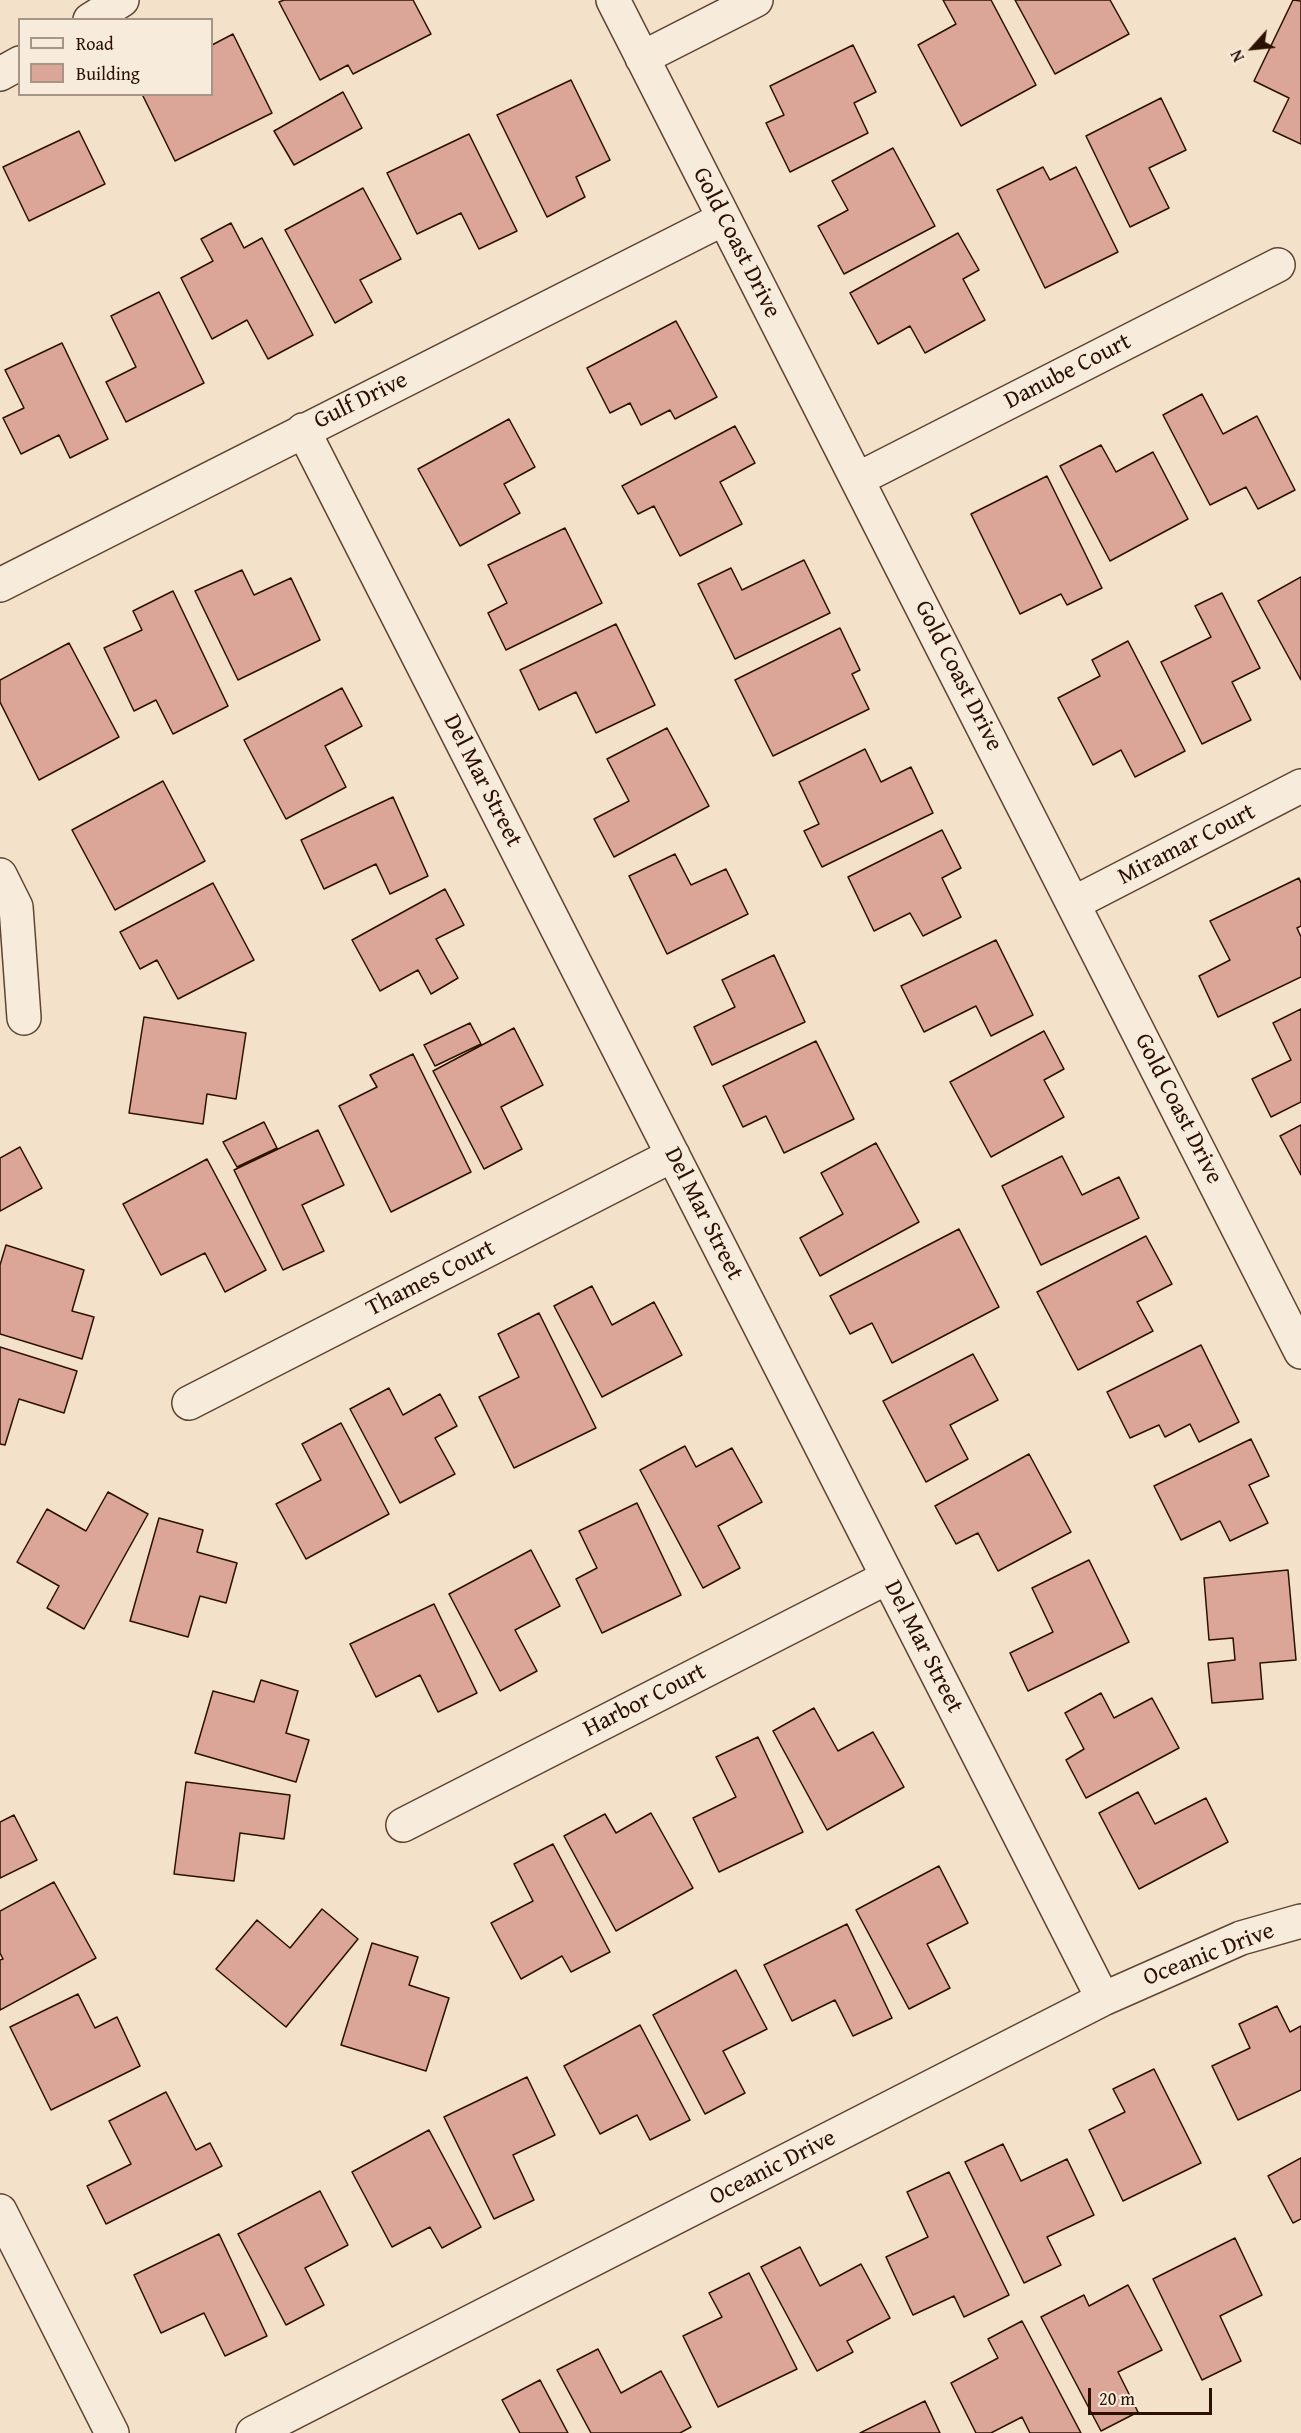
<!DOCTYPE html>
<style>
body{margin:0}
#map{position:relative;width:1301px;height:2433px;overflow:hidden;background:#f3e2c9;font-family:"Gentium Book Plus",serif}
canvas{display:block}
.legend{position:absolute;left:18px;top:18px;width:195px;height:78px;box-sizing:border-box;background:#f7ecdc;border:2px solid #a69484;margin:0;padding:8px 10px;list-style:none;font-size:18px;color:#2c1000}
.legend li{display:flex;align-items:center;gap:12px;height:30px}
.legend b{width:30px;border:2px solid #a69484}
.north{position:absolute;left:1223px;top:18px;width:60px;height:60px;-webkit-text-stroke:4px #f7ecdc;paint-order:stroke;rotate:243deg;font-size:16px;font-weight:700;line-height:24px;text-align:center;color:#2c1000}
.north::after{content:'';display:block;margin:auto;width:21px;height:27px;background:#2c1000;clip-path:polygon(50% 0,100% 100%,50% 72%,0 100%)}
.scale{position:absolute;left:1088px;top:2388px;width:124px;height:27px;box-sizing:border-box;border:3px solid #2c1000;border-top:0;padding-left:8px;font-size:18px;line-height:21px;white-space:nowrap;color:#2c1000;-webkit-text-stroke:4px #f7ecdc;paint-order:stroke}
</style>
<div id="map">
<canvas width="1301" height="2433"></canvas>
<ul class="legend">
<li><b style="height:8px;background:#f7ecdc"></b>Road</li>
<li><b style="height:16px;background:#dba697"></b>Building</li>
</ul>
<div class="north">N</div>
<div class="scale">20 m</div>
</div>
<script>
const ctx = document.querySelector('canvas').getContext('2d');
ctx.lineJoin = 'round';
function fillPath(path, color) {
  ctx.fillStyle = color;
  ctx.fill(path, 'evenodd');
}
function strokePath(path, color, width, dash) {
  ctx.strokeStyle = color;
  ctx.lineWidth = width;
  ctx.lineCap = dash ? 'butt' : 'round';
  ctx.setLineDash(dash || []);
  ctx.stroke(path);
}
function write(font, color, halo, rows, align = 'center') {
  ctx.font = font + ' "Gentium Book Plus",serif';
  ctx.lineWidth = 4.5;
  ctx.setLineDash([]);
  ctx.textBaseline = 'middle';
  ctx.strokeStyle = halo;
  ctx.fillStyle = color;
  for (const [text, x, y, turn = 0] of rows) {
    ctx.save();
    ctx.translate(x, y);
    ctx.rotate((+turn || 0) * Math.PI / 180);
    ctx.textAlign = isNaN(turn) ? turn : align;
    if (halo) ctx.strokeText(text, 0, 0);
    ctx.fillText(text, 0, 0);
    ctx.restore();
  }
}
const building = new Path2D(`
 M284,0H413L431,34L353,74L348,65L320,80L279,2Z
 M943,0H991L1036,85L961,126L918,45L956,24Z
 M1015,0H1110L1129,34L1055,74Z
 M1293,0L1301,1V144L1273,131L1289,98L1254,81Z
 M233,34L272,113L175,161L142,94H212V45Z
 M853,45L876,92L854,103L868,133L790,172L766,123L784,115L770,86Z
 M571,80L610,160L576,177L585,197L547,217L497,115Z
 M343,92L362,128L294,165L274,131Z
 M1161,98L1186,150L1149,168L1169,208L1130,227L1086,136Z
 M79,131L105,184L29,221L3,167Z
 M469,134L517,231L479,249L461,213L417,234L387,173Z
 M893,148L935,226L844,274L818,226L848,210L832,181Z
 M1043,167L1050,180L1076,167L1118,252L1045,288L997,190Z
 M363,188L401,259L360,280L372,302L335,323L285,230Z
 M231,223L244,248L262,238L313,335L268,359L247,320L212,339L181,278L213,261L201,239Z
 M958,233L979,270L963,279L985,320L925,353L910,326L878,344L850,293Z
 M159,292L204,383L126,422L106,382L136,367L111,316Z
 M676,321L717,397L675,419L670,410L641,425L630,403L610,413L587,368Z
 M62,343L108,439L70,458L59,435L21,454L3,418L24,408L5,370Z
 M1202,394L1223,434L1257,416L1295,490L1258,509L1246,487L1210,505L1163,415Z
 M509,419L535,467L504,484L520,513L460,546L418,469Z
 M735,426L755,463L720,482L742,524L680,556L654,506L638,514L622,486Z
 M1101,445L1116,472L1153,452L1188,519L1110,561L1060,466Z
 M1047,476L1102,588L1067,605L1061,594L1020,614L971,514Z
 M565,528L602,603L506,650L488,613L507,603L488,565Z
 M804,560L830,613L735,659L698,584L731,568L742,590Z
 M242,570L254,595L291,578L320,640L238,680L195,591Z
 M1301,577V680L1258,601Z
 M173,591L228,706L173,734L156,700L134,711L104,648L142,630L133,611Z
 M1222,593L1260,668L1232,682L1251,720L1202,744L1161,662L1211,637L1195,606Z
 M616,624L655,705L596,733L576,692L539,710L520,670Z
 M840,628L860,670L852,674L869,709L773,756L735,680Z
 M1128,641L1185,751L1135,777L1121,750L1093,765L1058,698L1100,676L1092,660Z
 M69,643L119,737L39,780L0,702V680Z
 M342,688L362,726L325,746L346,787L286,819L244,740Z
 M667,728L709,806L614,857L594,819L629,801L607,759Z
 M865,749L881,782L911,767L933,813L822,867L804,831L819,824L799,782Z
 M163,781L205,861L115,910L72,830Z
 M393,797L428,876L390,894L376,864L324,889L301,840Z
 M942,830L961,868L942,878L961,917L923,936L910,913L874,931L848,877Z
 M675,854L691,885L726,869L748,914L667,954L629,876Z
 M1299,878L1301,883V926L1297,928L1301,937V977L1218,1017L1199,976L1230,960L1210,921Z
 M213,883L254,960L178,999L157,960L140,969L120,932Z
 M445,889L464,925L436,939L458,978L431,994L418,970L380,991L352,940Z
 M996,940L1033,1015L991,1036L976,1006L924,1032L901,986Z
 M774,955L805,1022L712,1065L694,1027L735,1007L722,980Z
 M1301,1009V1102L1271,1117L1252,1079L1291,1060L1273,1023Z
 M144,1017L246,1033L236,1099L207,1094L203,1124L129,1113Z
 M470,1023L481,1044L435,1066L424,1045Z
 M514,1028L543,1085L501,1107L522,1149L484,1169L433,1071Z
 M1044,1031L1064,1069L1044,1080L1064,1117L991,1157L950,1082Z
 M816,1041L854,1119L784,1153L766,1116L743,1127L723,1086Z
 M413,1054L471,1172L391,1212L339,1106L377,1087L370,1075Z
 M264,1122L277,1148L237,1167L223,1142Z
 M1301,1125V1175L1280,1136Z
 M318,1130L344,1185L302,1205L324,1251L283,1270L234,1170Z
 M876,1143L919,1222L820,1276L800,1238L843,1214L821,1173Z
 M20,1147L42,1188L0,1211V1158Z
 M1062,1156L1082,1195L1119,1177L1139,1218L1041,1265L1002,1186Z
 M207,1159L266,1270L225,1292L205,1253L161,1275L123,1204Z
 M959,1229L999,1307L892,1363L872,1323L850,1334L830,1296Z
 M1146,1236L1172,1284L1137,1302L1153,1331L1078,1370L1037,1292Z
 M6,1245L84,1270L72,1311L94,1317L82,1359L0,1334V1265Z
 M592,1286L612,1325L654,1302L682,1355L602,1397L554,1306Z
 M539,1313L596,1428L514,1468L479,1397L519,1377L498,1334Z
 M1201,1345L1239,1422L1199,1442L1190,1424L1165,1437L1159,1425L1130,1438L1107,1392Z
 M0,1347L77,1371L64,1413L19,1399L5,1445L0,1444Z
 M973,1354L998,1400L950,1425L968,1459L926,1482L883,1401Z
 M389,1388L403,1415L440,1394L457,1426L435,1438L455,1474L400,1503L350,1409Z
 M341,1423L389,1514L306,1559L276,1504L321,1480L302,1444Z
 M1251,1439L1269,1476L1249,1485L1268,1523L1230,1541L1220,1521L1181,1540L1154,1486Z
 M685,1446L696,1467L732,1448L762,1502L718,1526L740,1568L703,1588L640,1470Z
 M1029,1454L1071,1532L998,1571L978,1533L956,1544L935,1506Z
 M108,1492L148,1514L84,1629L47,1608L59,1586L17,1562L47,1509L86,1531Z
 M637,1503L681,1595L602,1633L576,1579L597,1568L579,1531Z
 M159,1518L203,1530L197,1552L237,1563L226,1603L200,1596L188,1637L130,1621Z
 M531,1550L560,1606L515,1630L537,1671L500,1691L449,1594Z
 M1089,1560L1129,1642L1028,1691L1010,1653L1053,1632L1032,1588Z
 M1288,1570L1296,1660L1260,1663L1263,1699L1212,1703L1208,1663L1235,1660L1233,1638L1209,1640L1204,1578Z
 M434,1604L477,1693L438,1712L420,1675L376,1697L350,1644Z
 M261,1680L298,1691L286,1733L309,1740L296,1782L195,1753L213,1691L254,1702Z
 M1101,1693L1114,1718L1152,1698L1179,1748L1086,1798L1066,1760L1084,1749L1065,1713Z
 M814,1708L838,1751L873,1732L904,1787L827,1830L773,1731Z
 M758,1737L803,1832L719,1872L693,1818L736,1797L716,1757Z
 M186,1782L290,1795L284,1839L240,1833L234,1881L174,1874Z
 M1138,1792L1155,1824L1206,1798L1228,1842L1139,1889L1099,1813Z
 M651,1813L693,1888L616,1931L564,1836L605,1814L616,1833Z
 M14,1815L37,1860L0,1878V1822Z
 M553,1844L610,1952L571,1972L562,1956L521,1979L491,1923L533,1901L514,1864Z
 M939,1866L968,1923L927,1944L950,1988L909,2009L856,1910Z
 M54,1882L96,1958L0,2010V1960L3,1959L0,1953V1911Z
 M322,1909L358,1939L286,2027L216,1969L257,1920L290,1948Z
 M847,1924L892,2018L853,2036L835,2000L792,2021L764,1965Z
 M372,1943L418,1957L409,1985L449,1998L426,2071L341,2045Z
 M736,1970L767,2029L723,2051L745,2093L705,2114L653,2015Z
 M78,1994L95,2028L117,2017L140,2066L51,2110L10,2027Z
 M1277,2006L1290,2032L1301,2026V2090L1238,2120L1212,2066L1250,2048L1239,2024Z
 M640,2025L690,2120L650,2140L637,2115L600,2134L564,2066Z
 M1154,2069L1201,2163L1123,2201L1089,2130L1125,2112L1113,2089Z
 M527,2077L555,2135L513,2155L534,2200L494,2219L444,2117Z
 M166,2092L196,2150L210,2143L222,2166L106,2224L87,2186L131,2164L109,2121Z
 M429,2130L481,2227L442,2248L430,2227L392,2247L352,2172Z
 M1003,2144L1021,2181L1067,2159L1094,2215L1047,2237L1061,2265L1024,2283L965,2162Z
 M1301,2158V2219L1293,2223L1268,2176Z
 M949,2172L1009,2295L964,2317L954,2296L913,2315L886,2257L928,2237L907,2192Z
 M320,2191L348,2245L305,2268L324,2305L286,2325L238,2234Z
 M219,2234L267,2336L225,2356L204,2313L161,2333L134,2275Z
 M1235,2238L1262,2295L1220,2316L1241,2361L1202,2380L1153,2279Z
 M800,2247L820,2286L861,2264L890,2318L847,2341L853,2352L817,2371L761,2267Z
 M749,2273L797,2369L718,2407L683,2336L722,2317L709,2293Z
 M1128,2285L1162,2350L1118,2372L1138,2412L1101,2431L1041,2317L1084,2295L1089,2306Z
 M1022,2321L1081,2433H1030L1022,2417L991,2433H976L951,2383L998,2358L988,2339Z
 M598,2349L621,2393L661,2371L691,2427L680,2433H591L557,2370Z
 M540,2380L568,2433H520L502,2400Z
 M925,2401L940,2433H860Z`);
const minor = new Path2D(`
 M613,0L1301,1352
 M90,20L122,0
 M642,58L756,0
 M0,74L20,63
 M303,430L1103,1999
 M858,479L1278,265
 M0,585L723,219
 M0,875L16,907L24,1018
 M1074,903L1301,786
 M189,1403L673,1155
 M403,1825L888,1577
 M0,2211L112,2433
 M253,2433L1103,1999L1241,1938L1301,1921`);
const streetNames = [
 ["Gold Coast Drive",736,243,63],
 ["Danube Court",1068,372,-27],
 ["Gulf Drive",361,401,-26],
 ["Gold Coast Drive",958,676,63],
 ["Del Mar Street",482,781,63],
 ["Miramar Court",1187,845,-27],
 ["Gold Coast Drive",1178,1109,63],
 ["Del Mar Street",703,1214,63],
 ["Thames Court",431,1279,-27],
 ["Del Mar Street",923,1647,63],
 ["Harbor Court",645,1701,-27],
 ["Oceanic Drive",1209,1955,-21],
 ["Oceanic Drive",773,2168,-27]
];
fillPath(building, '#dba697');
strokePath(building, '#2c1000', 1.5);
strokePath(minor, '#5e4432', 36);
strokePath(minor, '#f7ecdc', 33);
write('24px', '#2c1000', '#f7ecdc', streetNames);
</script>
